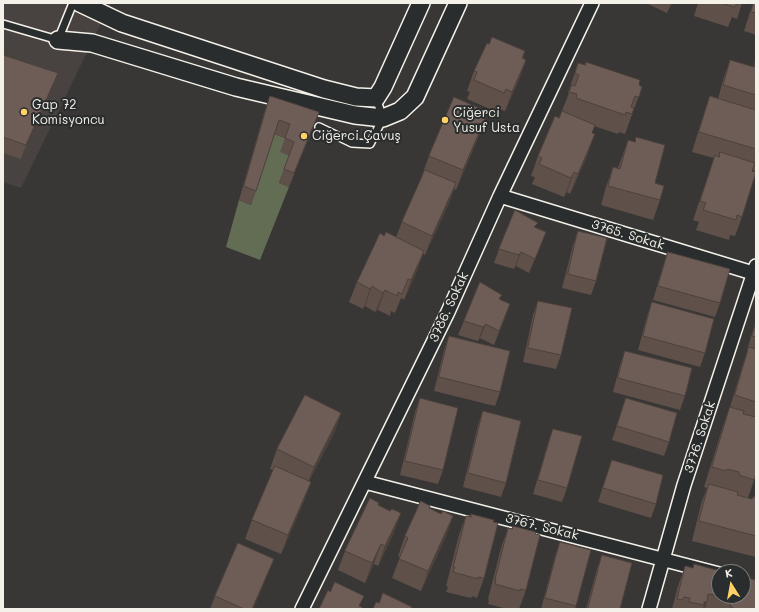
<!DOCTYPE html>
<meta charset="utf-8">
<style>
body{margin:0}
#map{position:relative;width:759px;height:612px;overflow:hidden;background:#383736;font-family:Mali,sans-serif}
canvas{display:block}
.frame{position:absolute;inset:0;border:4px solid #f4f1e8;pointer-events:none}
.north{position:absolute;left:711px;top:564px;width:40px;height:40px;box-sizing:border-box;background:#2a2d2e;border:1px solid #7b7b78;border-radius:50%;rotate:349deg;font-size:11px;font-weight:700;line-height:16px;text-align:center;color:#f4f1e8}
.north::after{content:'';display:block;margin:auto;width:14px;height:18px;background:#ffd166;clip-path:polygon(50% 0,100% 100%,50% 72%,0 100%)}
</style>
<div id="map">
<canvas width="759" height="612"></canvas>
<div class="frame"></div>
<div class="north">K</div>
</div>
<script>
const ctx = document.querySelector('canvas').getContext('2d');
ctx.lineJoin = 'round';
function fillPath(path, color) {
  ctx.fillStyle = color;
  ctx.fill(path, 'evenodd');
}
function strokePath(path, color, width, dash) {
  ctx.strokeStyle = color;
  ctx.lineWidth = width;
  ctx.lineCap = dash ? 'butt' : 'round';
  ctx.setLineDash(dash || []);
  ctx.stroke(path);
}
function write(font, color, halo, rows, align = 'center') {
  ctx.font = font + ' Mali,sans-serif';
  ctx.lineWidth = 4;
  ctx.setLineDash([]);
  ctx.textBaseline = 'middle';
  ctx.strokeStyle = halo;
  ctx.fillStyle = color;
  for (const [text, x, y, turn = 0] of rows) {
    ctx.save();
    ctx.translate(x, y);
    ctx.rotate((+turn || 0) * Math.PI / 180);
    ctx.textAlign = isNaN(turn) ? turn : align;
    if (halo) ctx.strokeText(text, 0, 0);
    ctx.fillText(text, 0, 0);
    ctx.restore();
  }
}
const built = new Path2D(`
 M3,3H111L21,188L3,182Z`);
const green = new Path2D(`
 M274,134L285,138L289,156L279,183L289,187L260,260L226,247L239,200L251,205Z`);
const service = new Path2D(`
 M3,24L58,40L73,3
 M319,127L352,143L370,144L383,118L376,98`);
const minor = new Path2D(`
 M500,196L756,274
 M365,482L719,574
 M302,609L447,314L500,196L592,3
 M649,609L684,485L756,266`);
const tertiary = new Path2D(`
 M80,3L122,23L324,89L356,97L376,98L383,87L421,3
 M58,40L92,43L236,87L355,115L383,118L400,111L415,97L458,3`);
const wall = new Path2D(`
 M646,3H672L667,13Z
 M698,3H742L737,19L732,17L728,27L694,16Z
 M753,3H756V35L744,31Z
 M489,44L525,51L523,59L526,60L519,80L505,111L499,109L497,112L467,99L470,92L467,91L474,71Z
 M3,55L58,73L53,87L21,159L3,153Z
 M756,59V171L752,170L742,217L735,236L730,235L729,240L696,230L699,222L693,220L714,158L692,152L703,116L710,96L718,99L723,80L730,60L753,67Z
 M578,63L642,87L625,134L619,132L618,134L594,126L592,133L588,154L570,194L567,192L564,197L532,184L535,177L531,176L538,156L559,118L570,115V114L562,111L569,93H568Z
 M270,96L319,112L289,187L279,183L289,156L280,152L285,138L274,134L256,191L251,205L239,200L265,110Z
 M488,112L481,131L456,190L454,189L449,203L425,255L423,254L417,271L404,300L401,298L395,313L391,311L390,316L378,310L375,312L365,306L363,309L349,302L357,282L384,236L396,237L402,222L423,176L422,175L429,156Z
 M628,140L655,183L660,200L653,220L601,205L606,187L613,167L618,168Z
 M536,228L546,232L529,273L516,266L514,269L494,263L499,249Z
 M578,231L596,281L591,295L562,288L573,245Z
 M668,252L720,303L715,317L653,300L663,266Z
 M500,300L505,318L494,345L480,338L478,341L458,335L464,321Z
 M538,301L561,355L556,369L523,362L533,315Z
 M652,302L705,353L700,367L638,350L647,316Z
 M756,320V474L748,498L752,499L756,497V557L692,541L701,504L707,488L704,487L723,426L730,407L744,361L748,350H747Z
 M449,336L500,392L495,406L434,391L444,350Z
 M625,351L685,396L680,410L613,392L620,365Z
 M420,398L443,470L438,484L400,475L415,412Z
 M626,398L669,442L664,456L612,440Z
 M483,411L506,483L501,497L463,487L478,425Z
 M341,413L334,433L309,481L311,482L304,501L281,554L245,539L252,520L273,470L270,469L277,449Z
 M553,429L567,488L562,502L533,494L548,443Z
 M612,460L656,504L651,518L598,502L607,474Z
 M378,506L394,533L378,566L374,564L365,583L338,570L345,551Z
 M429,508L441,514L453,516L446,536L421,591L392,578L400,557L398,556L405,536Z
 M471,514L484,578L477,598L472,596L471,598L446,592L448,587L446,586L459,535L466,516L470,517Z
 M508,528L526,590L519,609L513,608V609H507L488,604L489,599H488L501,548Z
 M560,542L576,606L575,609H541L555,556Z
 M602,555L620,609H586L597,569Z
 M685,566L693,568L719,572V596H743L756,609H672L678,586Z
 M266,578L253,609H210L215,596Z`);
const shadedWall = new Path2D(`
 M671,3H672L667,13Z
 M526,60L519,80L505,111L512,92Z
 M58,73L53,87L21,159L26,145Z
 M488,112L481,131L456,190L463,170Z
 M595,134L588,154L570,194L578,174Z
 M574,172L567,192L564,197L571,178Z
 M456,183L449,203L425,255L432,236Z
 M546,232L541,246L529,273L535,259Z
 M424,251L417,271L404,300L411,280Z
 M521,252L516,266L514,269L519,255Z
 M372,286L365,306L363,309L370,289Z
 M385,290L378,310L375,312L383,293Z
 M510,304L505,318L494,345L499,331Z
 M486,324L480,338L478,341L483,327Z
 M341,413L334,433L306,487L314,467Z
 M311,482L304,501L281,554L288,535Z
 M401,513L394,533L378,566L385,546Z
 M453,516L446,536L421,591L428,571Z
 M381,544L374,564L365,583L372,563Z
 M274,559L266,578L253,609H252Z
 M704,602H707L705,609H703Z`);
const building = new Path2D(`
 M721,3H737L735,7Z
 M754,3H756V13L751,12Z
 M492,37L525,51L522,58L526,60L512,92L506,89L504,93L474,80L477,72L474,71L487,43L489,44Z
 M3,55L58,73L26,145L3,137Z
 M756,59V95L723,85L730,60L754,67Z
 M586,62L640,80L639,85L642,87L639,97L635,96L631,107L634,108L632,114L626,112L625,115L576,98L577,94L569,92L572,85L575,86L579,75L575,73L578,63L585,65Z
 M270,96L319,112L294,173L284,169L294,142L285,138L290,124L279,120L256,191L244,186Z
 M710,96L756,110V149L699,132Z
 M454,97L488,112L463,170L429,156Z
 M562,111L595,125L592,133L595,134L578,174L574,172L571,178L539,164L542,158L538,156L555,116L559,118Z
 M636,137L665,145L655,183L664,186L660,200L608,186L613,167L620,169L628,140L635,142Z
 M720,152L755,163L752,171L756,172L742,217L737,215L736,220L703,210L706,203L700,201L715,155L719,157Z
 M425,170L456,183L432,236L402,222Z
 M515,210L538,223L534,227L546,232L535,259L521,252L519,255L499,249Z
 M578,231L607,238L596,281L568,274Z
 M386,232L424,251L411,280L408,279L402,294L398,292L397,296L385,290L383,293L372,286L370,289L357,282L380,233L384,236Z
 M668,252L730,269L720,303L658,286Z
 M480,282L502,295L499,299L510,304L499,331L486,324L483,327L464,321Z
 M538,301L572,308L561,355L528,348Z
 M652,302L714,319L705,353L643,336Z
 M756,323V337L752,336Z
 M449,336L510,351L500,392L439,377Z
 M749,347L756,349V402L735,395Z
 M625,351L692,368L685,396L618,378Z
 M305,395L341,413L314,467L277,449Z
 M420,398L458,408L443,470L405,461Z
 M626,398L677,413L669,442L617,426Z
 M730,407L744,411L743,414L756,417V474L754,480L739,475V472L727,469L726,471L712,467Z
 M483,411L521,421L506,483L468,473Z
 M553,429L582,436L567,488L538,480Z
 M612,460L663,475L656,504L603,488Z
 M275,466L311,482L288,535L252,520Z
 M709,484L738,492L737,495L752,499L753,497H756V536L699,521Z
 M370,498L379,503L378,505L390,511L392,509L401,513L385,546L381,544L372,563L345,551Z
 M421,501L430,506L429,508L441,514L443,511L453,516L428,571L399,559L408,538L405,536Z
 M471,514L494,520L493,522L498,523L484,578L478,577V579L453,572L455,567H453L466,516L471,517Z
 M513,526L536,532L535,534L540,535L526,590L520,589V591L495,584L496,579H495L508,528L512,529Z
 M560,542L591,550L576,606L545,598Z
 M238,543L274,559L252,609H244L215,596Z
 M602,555L632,563L620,609H588Z
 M694,564L724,572H719V596L708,594L707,602H704V605L689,602L690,598L684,597L682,600L677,599L685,566L693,568Z
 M743,577L756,580V609H733V607H730L731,601H734L735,598L721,596H743Z
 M335,582L364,596L359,606L362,607L361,609H319L328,590L330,592Z
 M383,593L412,607L411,609H373L376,602L379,603Z`);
const markers = [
 [24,112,4,"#ffd166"],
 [445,120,4,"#ffd166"],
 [304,136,4,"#ffd166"]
];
const poiNames = [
 ["Gap 72",32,105],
 ["Komisyoncu",32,120],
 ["Ciğerci",453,113],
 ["Yusuf Usta",453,128],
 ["Ciğerci Çavuş",312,136]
];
const streetNames = [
 ["3765. Sokak",628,235,17],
 ["3786. Sokak",449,307,-65],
 ["3776. Sokak",700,437,-72],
 ["3767. Sokak",542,527,14]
];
fillPath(built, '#484240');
fillPath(green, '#636d53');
strokePath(service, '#f4f1e8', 10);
strokePath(minor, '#f4f1e8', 16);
strokePath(tertiary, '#f4f1e8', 20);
strokePath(service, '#2a2d2e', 7);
strokePath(minor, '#2a2d2e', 13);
strokePath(tertiary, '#2a2d2e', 17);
fillPath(wall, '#5f504a');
fillPath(shadedWall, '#4d413c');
fillPath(building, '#6e5d56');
strokePath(building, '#4d413c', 1);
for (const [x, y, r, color] of markers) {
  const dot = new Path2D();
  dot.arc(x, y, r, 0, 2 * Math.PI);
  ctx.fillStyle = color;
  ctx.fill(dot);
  strokePath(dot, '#2a2d2e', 1.5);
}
write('13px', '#f4f1e8', '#2a2d2e', poiNames, 'left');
write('13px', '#f4f1e8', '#2a2d2e', streetNames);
</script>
